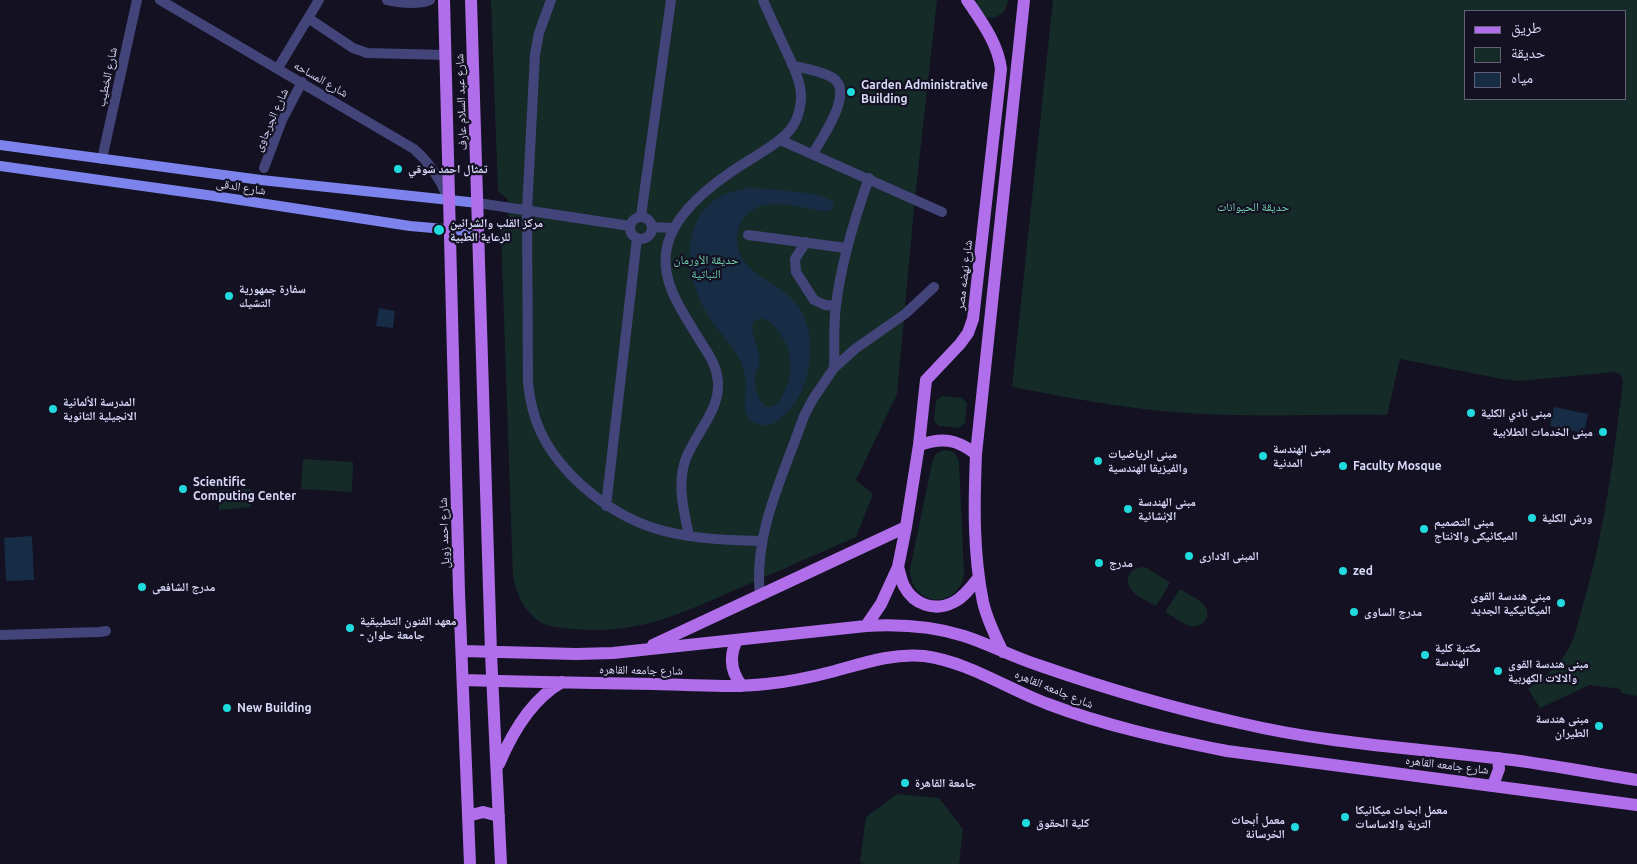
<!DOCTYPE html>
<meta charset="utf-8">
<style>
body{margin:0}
#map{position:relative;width:1637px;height:864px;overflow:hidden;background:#131122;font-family:Ubuntu,"Noto Naskh Arabic",sans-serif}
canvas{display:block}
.legend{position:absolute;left:1464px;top:10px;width:162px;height:90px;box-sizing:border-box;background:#131122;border:1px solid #626178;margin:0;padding:6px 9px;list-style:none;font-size:15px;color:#d9d8f9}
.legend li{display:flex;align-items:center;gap:10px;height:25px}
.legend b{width:25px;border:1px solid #626178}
</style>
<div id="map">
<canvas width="1637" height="864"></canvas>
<ul class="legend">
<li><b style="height:6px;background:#b16eea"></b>طريق</li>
<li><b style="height:14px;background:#152b28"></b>حديقة</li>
<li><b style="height:14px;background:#172d46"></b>مياه</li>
</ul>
</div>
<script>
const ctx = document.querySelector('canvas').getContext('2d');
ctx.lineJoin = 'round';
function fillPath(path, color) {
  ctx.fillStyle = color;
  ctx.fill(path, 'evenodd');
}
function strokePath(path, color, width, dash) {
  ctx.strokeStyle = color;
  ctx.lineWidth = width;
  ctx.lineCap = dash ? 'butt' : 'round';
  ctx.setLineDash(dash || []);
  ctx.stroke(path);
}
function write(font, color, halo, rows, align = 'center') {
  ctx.font = font + ' Ubuntu,"Noto Naskh Arabic",sans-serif';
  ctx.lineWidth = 4.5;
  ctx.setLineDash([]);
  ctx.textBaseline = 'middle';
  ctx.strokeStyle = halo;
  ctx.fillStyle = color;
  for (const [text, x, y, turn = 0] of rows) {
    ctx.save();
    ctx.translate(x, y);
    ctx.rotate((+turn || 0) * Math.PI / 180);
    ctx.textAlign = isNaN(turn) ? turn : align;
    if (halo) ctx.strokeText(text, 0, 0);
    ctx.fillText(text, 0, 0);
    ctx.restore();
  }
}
const green = new Path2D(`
 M491,0H937L915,198L897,394L856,480L873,494L856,537C819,553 781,570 744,586C684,612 641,635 573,629C563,628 548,627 540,622C524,611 517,595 513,577L501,232C509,219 510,215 507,199L498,191Z
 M977,0H1009L1004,12L994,18L983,17L976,7Z
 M1053,0H1637V696L1621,693V689L1590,685L1540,708L1528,689C1544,677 1562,663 1570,646C1577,632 1580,613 1585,598C1605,528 1614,454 1623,382L1621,375L1615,372L1519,381L1502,379L1400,359L1387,415C1317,414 1245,418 1174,412C1120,408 1066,397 1012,387ZM1466,11H1626V99H1466Z
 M942,396L962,398L967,403L965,423L959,428L939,426L934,421L936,401Z
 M944,450L954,452L959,461L964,575C957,611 910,606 910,569L933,459L937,453Z
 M303,459L353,462L352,492L301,489Z
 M251,489V507L219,510V490Z
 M1143,567L1147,568L1170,583L1156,606C1146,600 1122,591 1129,575C1132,569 1137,568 1143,567Z
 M1180,589C1187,594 1198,598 1204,605C1214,617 1200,631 1187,625L1165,612Z
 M897,794L939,798L963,829L959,864H863L860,861L866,817Z`);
const water = new Path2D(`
 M750,188C765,189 826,191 834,203L832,209C825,214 818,210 811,209C789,204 759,197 744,218C739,223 737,232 737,239C737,275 781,281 798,306C813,328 813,357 805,382C800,399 786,418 770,425C765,426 759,425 755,423C739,415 747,396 746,382C745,375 743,367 740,360C730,340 711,325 702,304C679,254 686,195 750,188ZM761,318C770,319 779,330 783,338C793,356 793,379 782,396C780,399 778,404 775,405C761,414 754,389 755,380C755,375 757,370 759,365C763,350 747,331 754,321Z
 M379,308L395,311L393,328L376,326Z
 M1554,407L1588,414L1584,433L1550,426Z
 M32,536L34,580L6,581L4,538Z`);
const pedestrian = new Path2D(`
 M551,0L539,33L535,54L527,210L528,383C532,421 544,446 570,474C629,534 681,539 761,541
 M792,65C805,69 822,71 833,78C855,93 821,138 813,154
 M780,140L942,212
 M478,203L630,226
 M641,216L671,0
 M630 228a11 11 0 1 1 22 0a11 11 0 1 1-22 0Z
 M652,227L673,228
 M748,235L846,248
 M806,242L795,259L796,272L814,300L825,305L836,306
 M834,368C835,347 833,326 836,306C841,262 854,220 869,178
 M606,506L637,238
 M689,536C684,511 677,486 685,461C694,434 720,412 718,382C717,367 710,356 702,344C685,315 659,283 667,247C675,210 717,180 748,161C762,152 779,143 790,130C799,119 803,100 800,87C798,76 793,65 788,55C780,37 771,19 763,0
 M760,595C753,533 784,474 804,416L813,399L834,368L855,349L905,314L934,287`);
const minor = new Path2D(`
 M160,0L414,149C429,162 439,177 447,196
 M387,0C401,3 417,5 430,0
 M308,18L353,48L367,53L446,55
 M278,68L319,0
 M102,159L137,0
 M264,168L282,120L302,82
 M0,635L100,632L106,631`);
const secondary = new Path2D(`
 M0,145L261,180L478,203
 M0,166L214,196L410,226L479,232`);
const primary = new Path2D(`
 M444,0L459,592L470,864
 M471,0L491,653L501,864
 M919,445C943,437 956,439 976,454
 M898,567C900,573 901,580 904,586C914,605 935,612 954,602C964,597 972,586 979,577
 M866,626L881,604L898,567L906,527L919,445L926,380L960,344L968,333L973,319L1001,69C998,43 981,21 967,0
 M737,640C729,656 730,671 742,686
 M653,645L906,527
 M462,651L576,654L613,653L866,626C899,624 932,626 964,636C989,644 1013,657 1038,665C1104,688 1172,708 1240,723C1324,743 1410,748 1496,758C1543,763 1590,773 1637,780
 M1003,652C995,636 987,619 983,602C973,553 974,503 976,454L1024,0
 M463,680C527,682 591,683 655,684C692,685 729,688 766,684C789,682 812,677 835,671C864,663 893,653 924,656C969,662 1007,689 1048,704C1106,726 1166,739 1227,751L1637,805
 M499,764C512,733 532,699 562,682
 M1493,785L1499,769L1498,758
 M468,816L483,812L499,816`);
const markers = [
 [851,92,5,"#20dbdd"],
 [398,169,5,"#20dbdd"],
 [439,230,6,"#20dbdd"],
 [229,296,5,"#20dbdd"],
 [53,409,5,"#20dbdd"],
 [1471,413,5,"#20dbdd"],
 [1603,432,5,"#20dbdd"],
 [1263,456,5,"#20dbdd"],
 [1098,461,5,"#20dbdd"],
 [1343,466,5,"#20dbdd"],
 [183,489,5,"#20dbdd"],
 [1128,509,5,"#20dbdd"],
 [1532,518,5,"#20dbdd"],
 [1424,529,5,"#20dbdd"],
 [1189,556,5,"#20dbdd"],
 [1099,563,5,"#20dbdd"],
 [1343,571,5,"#20dbdd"],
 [142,587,5,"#20dbdd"],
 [1561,603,5,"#20dbdd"],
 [1354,612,5,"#20dbdd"],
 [350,628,5,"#20dbdd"],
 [1425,655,5,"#20dbdd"],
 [1498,671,5,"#20dbdd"],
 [227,708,5,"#20dbdd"],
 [1599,726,5,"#20dbdd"],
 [905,783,5,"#20dbdd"],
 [1345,817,5,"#20dbdd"],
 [1026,823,5,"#20dbdd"],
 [1295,827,5,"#20dbdd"]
];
const streetNames = [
 ["شارع الخطيب",107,77,-78],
 ["شارع المساحه",321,79,30],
 ["شارع عبد السلام عارف",461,102,-92],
 ["شارع الجرجاوى",271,120,-66],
 ["شارع الدقى",241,187,9],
 ["شارع نهضه مصر",964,275,-83],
 ["شارع احمد زويل",444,533,-92],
 ["شارع جامعه القاهره",641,670,1],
 ["شارع جامعه القاهره",1054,689,22],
 ["شارع جامعه القاهره",1447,765,7]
];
const poiNames = [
 ["Garden Administrative",861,85],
 ["Building",861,99],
 ["تمثال احمد شوقي",408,169],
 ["مركز القلب والشرائين",450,223],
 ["للرعاية الطبية",450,237],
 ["سفارة جمهورية",239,289],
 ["التشيك",239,303],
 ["المدرسة الألمانية",63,402],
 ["الانجيلية الثانوية",63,416],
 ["مبنى نادي الكلية",1481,413],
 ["مبنى الخدمات الطلابية",1593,432,"right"],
 ["مبنى الهندسة",1273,449],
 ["المدنية",1273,463],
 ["مبنى الرياضيات",1108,454],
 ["والفيزيقا الهندسية",1108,468],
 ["Faculty Mosque",1353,466],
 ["Scientific",193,482],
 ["Computing Center",193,496],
 ["مبنى الهندسة",1138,502],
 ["الإنشائية",1138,516],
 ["ورش الكلية",1542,518],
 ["مبنى التصميم",1434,522],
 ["الميكانيكى والانتاج",1434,536],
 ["المبنى الادارى",1199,556],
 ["مدرج",1109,563],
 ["zed",1353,571],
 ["مدرج الشافعى",152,587],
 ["مبنى هندسة القوى",1551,596,"right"],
 ["الميكانيكية الجديد",1551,610,"right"],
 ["مدرج الساوى",1364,612],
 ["معهد الفنون التطبيقية",360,621],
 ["- جامعة حلوان",360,635],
 ["مكتبة كلية",1435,648],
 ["الهندسة",1435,662],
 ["مبنى هندسة القوى",1508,664],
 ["والالات الكهربية",1508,678],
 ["New Building",237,708],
 ["مبنى هندسة",1589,719,"right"],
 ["الطيران",1589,733,"right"],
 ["جامعة القاهرة",915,783],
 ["معمل ابحاث ميكانيكا",1355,810],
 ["التربة والاساسات",1355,824],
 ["معمل أبحاث",1285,820,"right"],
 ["الخرسانة",1285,834,"right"],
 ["كلية الحقوق",1036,823]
];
const parkNames = [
 ["حديقة الحيوانات",1253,207],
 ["حديقة الأورمان",706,260],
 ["النباتية",706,274]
];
fillPath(green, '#152b28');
fillPath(water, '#172d46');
strokePath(pedestrian, '#43457a', 10);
strokePath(minor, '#43457a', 10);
strokePath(secondary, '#7c83ec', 10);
strokePath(primary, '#b16eea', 12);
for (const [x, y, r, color] of markers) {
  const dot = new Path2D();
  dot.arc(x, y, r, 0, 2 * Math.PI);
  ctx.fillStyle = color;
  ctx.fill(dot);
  strokePath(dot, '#131122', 2);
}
write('12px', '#d9d8f9', '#131122', streetNames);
write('bold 12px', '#d9d8f9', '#131122', poiNames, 'left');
write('12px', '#6ecfae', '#131122', parkNames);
</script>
